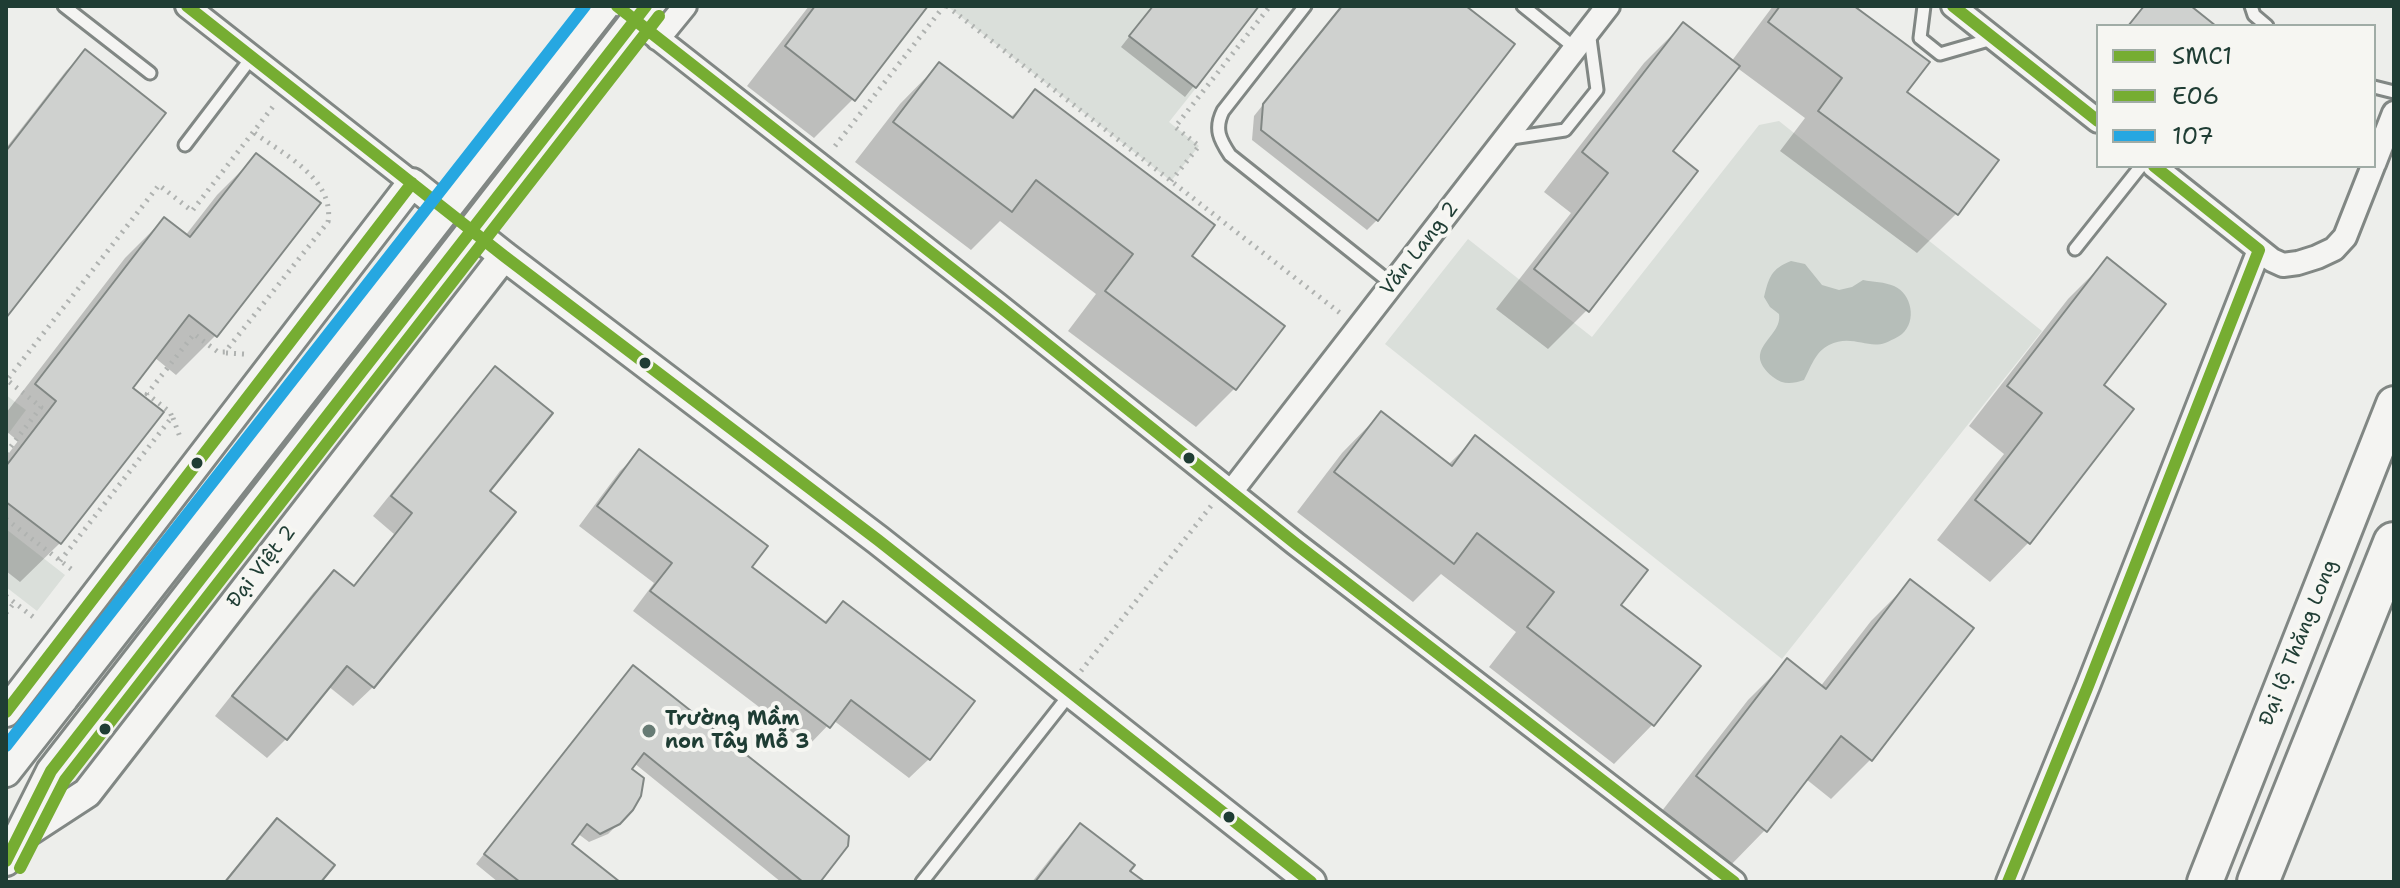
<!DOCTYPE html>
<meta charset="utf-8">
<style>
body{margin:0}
#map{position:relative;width:2400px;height:888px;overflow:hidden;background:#edeeeb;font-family:"Shantell Sans",sans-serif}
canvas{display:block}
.frame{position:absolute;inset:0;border:8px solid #1f3d34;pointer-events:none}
.legend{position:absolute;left:2096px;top:24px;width:280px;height:144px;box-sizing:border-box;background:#f6f6f2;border:2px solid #a0aca6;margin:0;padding:10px 14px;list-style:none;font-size:24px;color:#1f3d34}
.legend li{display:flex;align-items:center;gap:16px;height:40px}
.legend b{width:40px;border:2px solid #a0aca6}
</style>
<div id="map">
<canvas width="2400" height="888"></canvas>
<div class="frame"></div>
<ul class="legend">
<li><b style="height:10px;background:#76ad32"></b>SMC1</li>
<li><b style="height:10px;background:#76ad32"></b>E06</li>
<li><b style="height:10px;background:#26a7e1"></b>107</li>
</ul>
</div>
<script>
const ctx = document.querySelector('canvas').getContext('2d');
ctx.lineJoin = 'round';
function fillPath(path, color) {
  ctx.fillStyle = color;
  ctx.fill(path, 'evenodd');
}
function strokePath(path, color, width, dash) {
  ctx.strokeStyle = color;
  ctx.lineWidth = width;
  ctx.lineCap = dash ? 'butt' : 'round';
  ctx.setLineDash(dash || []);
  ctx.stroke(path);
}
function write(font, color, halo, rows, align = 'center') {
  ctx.font = font + ' "Shantell Sans",sans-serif';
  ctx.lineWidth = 8;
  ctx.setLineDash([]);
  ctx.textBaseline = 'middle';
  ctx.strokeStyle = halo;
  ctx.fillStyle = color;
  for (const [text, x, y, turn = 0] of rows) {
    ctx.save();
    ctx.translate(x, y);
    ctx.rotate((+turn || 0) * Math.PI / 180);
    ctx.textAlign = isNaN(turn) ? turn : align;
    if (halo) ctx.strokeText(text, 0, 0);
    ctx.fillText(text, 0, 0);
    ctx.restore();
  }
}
const green = new Path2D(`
 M947,6H1153L1129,36L1196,88L1169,122L1199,146L1171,181Z
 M1779,121L2042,331L1782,659L1385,344L1468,239L1592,337L1759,125Z
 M6,395L26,410L6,437Z
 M6,529L65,575L37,611L6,587Z`);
const water = new Path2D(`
 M1791,261L1805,264L1822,285L1839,290L1852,287L1863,280C1873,282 1885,282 1894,286C1912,294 1917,321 1902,334C1898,337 1890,341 1885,343C1867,349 1851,334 1829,345C1815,352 1811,367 1804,380C1792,384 1783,385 1773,377C1739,349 1783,338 1779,314L1770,307L1764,297C1769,277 1771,269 1791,261Z`);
const shadow = new Path2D(`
 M809,6H926L853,99L814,138L747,86Z
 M1153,6H1257L1185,97L1121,47Z
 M1342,6H1463L1377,220L1367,230L1252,140L1254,116Z
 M1773,6H1851L1904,92L1996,160L1956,214L1917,253L1780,151L1805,118L1736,67L1671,151L1587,310L1548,349L1496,309L1571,213L1544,192L1644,63L1683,24L1731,62Z
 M85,52L6,315V148L66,71Z
 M939,64L1010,118L1036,92L1189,256L1235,388L1196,427L1068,331L1096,294L1000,221L971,250L855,162L900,104Z
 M256,156L215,336L176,375L154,357L130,388L161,412L60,543L20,582L6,571V457L18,441L6,431V413L125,258L164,219L185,236L217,195Z
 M2107,260L2101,385L2029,542L1990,582L1937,540L2004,454L1969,426L2068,299Z
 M495,369L487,491L514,513L373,687L353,706L328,686L286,739L267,758L215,716L314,592L334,573L352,587L394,534L373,516L476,388Z
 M1381,413L1448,465L1475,438L1618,605L1653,724L1614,764L1489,667L1516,632L1441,574L1413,602L1297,512L1342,453Z
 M640,452L749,567L823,623L843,604L972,702L929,759L909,778L833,720L809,745L633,611L654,583L579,526L620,471Z
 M1910,582L1971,629L1870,760L1831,799L1806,779L1765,830L1726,870L1658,816L1748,700L1787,661L1820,687L1871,621Z
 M624,677L819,879L817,882H781L634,763L629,769L619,823L608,834L589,842L577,833L569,844L617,882H498L476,864Z
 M278,821L318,882H224L258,840Z
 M1080,825L1127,871L1141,882H1032L1061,845Z`);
const building = new Path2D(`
 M815,6H928L855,101L785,46Z
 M1153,6H1259L1196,88L1129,36Z
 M1342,6H1466L1515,44L1378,221L1261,130L1263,104Z
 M1780,6H1854L1930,62L1907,92L1999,160L1958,215L1818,111L1842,78L1768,22Z
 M2144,6H2191L2216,26H2128Z
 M1683,22L1740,66L1673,151L1698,171L1589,312L1534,269L1608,173L1582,152Z
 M85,49L166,113L6,318V151Z
 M939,62L1013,118L1035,89L1215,225L1192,256L1285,326L1236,390L1105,291L1133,254L1036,180L1012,212L893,122Z
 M256,153L321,203L217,337L189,315L133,388L164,412L61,544L6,502V466L56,401L35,384L164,217L190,237Z
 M2107,257L2166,304L2104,385L2134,409L2030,544L1975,500L2042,413L2007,386Z
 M495,366L553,413L490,491L516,512L374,688L347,666L287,740L232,696L334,570L354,586L412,513L391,496Z
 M1381,411L1452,466L1475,435L1648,570L1621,605L1701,666L1654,726L1527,627L1554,592L1477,533L1454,564L1334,472Z
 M639,449L768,546L752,567L826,623L843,601L975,701L930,760L851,700L830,728L650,591L672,563L597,506Z
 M1910,579L1974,628L1872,761L1841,736L1767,832L1696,776L1787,658L1826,689Z
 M633,665L849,836L848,846L821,881L803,882L644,753L632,769L644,778L641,796L633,810L620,824L600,834L587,824L572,844L620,882H520L484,854Z
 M277,818L335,865L321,882H225Z
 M1080,823L1135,865L1130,871L1145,882H1035Z`);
const path = new Path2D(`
 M947,6L1340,313
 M835,146L944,6
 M1171,181L1199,146L1175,127L1270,6
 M226,353L244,354
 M173,418L180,437
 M6,453L41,407L7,380L159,185L192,211L275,104
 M6,519L75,572
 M60,561L172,417L170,412L147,394L194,334L218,352H225L328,222C335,179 283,154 253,132
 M6,596L37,620
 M6,613L14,603
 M6,653H11
 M1081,671L1211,506`);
const service = new Path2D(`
 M64,6L150,73
 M1305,6L1223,111C1214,129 1220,140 1230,155L1392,284
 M1523,6L1575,48
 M1924,6L1920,38L1940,54L1992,39
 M2251,6L2254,15L2267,26
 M2374,87L2394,92
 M1505,139L1565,130L1597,90L1589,31
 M185,145L252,57
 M2075,249L2141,166
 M922,882L1070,694`);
const minor = new Path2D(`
 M187,6L412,183
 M617,6L998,305L1296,544L1734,882
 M1953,6L2098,121
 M658,39L685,6
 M2374,164L2394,113
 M2154,166L2272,260L2283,265L2298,263L2317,257L2334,249L2345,237L2373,166
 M1231,492L1608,6
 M2008,882L2088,686L2259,250`);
const tertiary = new Path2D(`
 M6,712L412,183L504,256L878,540L1311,882
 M6,772L64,698
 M18,838L87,793L504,256
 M6,861L51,771L93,717`);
const primary = new Path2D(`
 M2205,882L2394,404`);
const motorway = new Path2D(`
 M2258,882L2394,543`);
const tertiaryBridge = new Path2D(`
 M64,698L605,6
 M93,717L646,6`);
const bus1 = new Path2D(`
 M187,6L504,256L878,540L1311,882
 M617,6L998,305L1296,544L1734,882
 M1953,6L2098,121
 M6,712L412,183
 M6,861L51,771L646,6
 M2008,882L2088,686L2259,250L2154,166`);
const bus2 = new Path2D(`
 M20,868L65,780L659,16`);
const bus3 = new Path2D(`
 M6,746L585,6`);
const markers = [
 [645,363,7,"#1f3d34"],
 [1189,458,7,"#1f3d34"],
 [197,463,7,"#1f3d34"],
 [105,729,7,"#1f3d34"],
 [649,731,8,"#677b74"],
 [1229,817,7,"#1f3d34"]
];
const streetNames = [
 ["Văn Lang 2",1420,249,-52],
 ["Đại Việt 2",262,567,-52],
 ["Đại lộ Thăng Long",2299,643,-68]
];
const poiNames = [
 ["Trường Mầm",665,720],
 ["non Tây Mỗ 3",665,743]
];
fillPath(green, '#dadfda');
fillPath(water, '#b6beb9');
fillPath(shadow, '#0003');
fillPath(building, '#cfd1cf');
strokePath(building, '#818784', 2);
strokePath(service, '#818784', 17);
strokePath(minor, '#818784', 28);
strokePath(tertiary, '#818784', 34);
strokePath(primary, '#818784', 40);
strokePath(motorway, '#818784', 46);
strokePath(path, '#afb2b0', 5, [2, 6]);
strokePath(service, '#f4f4f2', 11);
strokePath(minor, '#f4f4f2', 22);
strokePath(tertiary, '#f4f4f2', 28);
strokePath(primary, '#f4f4f2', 34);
strokePath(motorway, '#f4f4f2', 40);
strokePath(tertiaryBridge, '#818784', 34, []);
strokePath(tertiaryBridge, '#f4f4f2', 28);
strokePath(bus1, '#76ad32', 12);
strokePath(bus2, '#76ad32', 12);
strokePath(bus3, '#26a7e1', 12);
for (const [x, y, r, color] of markers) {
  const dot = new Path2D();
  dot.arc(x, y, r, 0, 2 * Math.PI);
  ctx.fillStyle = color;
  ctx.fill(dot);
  strokePath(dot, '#f6f6f2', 3);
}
write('20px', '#1f3d34', '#f6f6f2', streetNames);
write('bold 20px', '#1f3d34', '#f6f6f2', poiNames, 'left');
</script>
